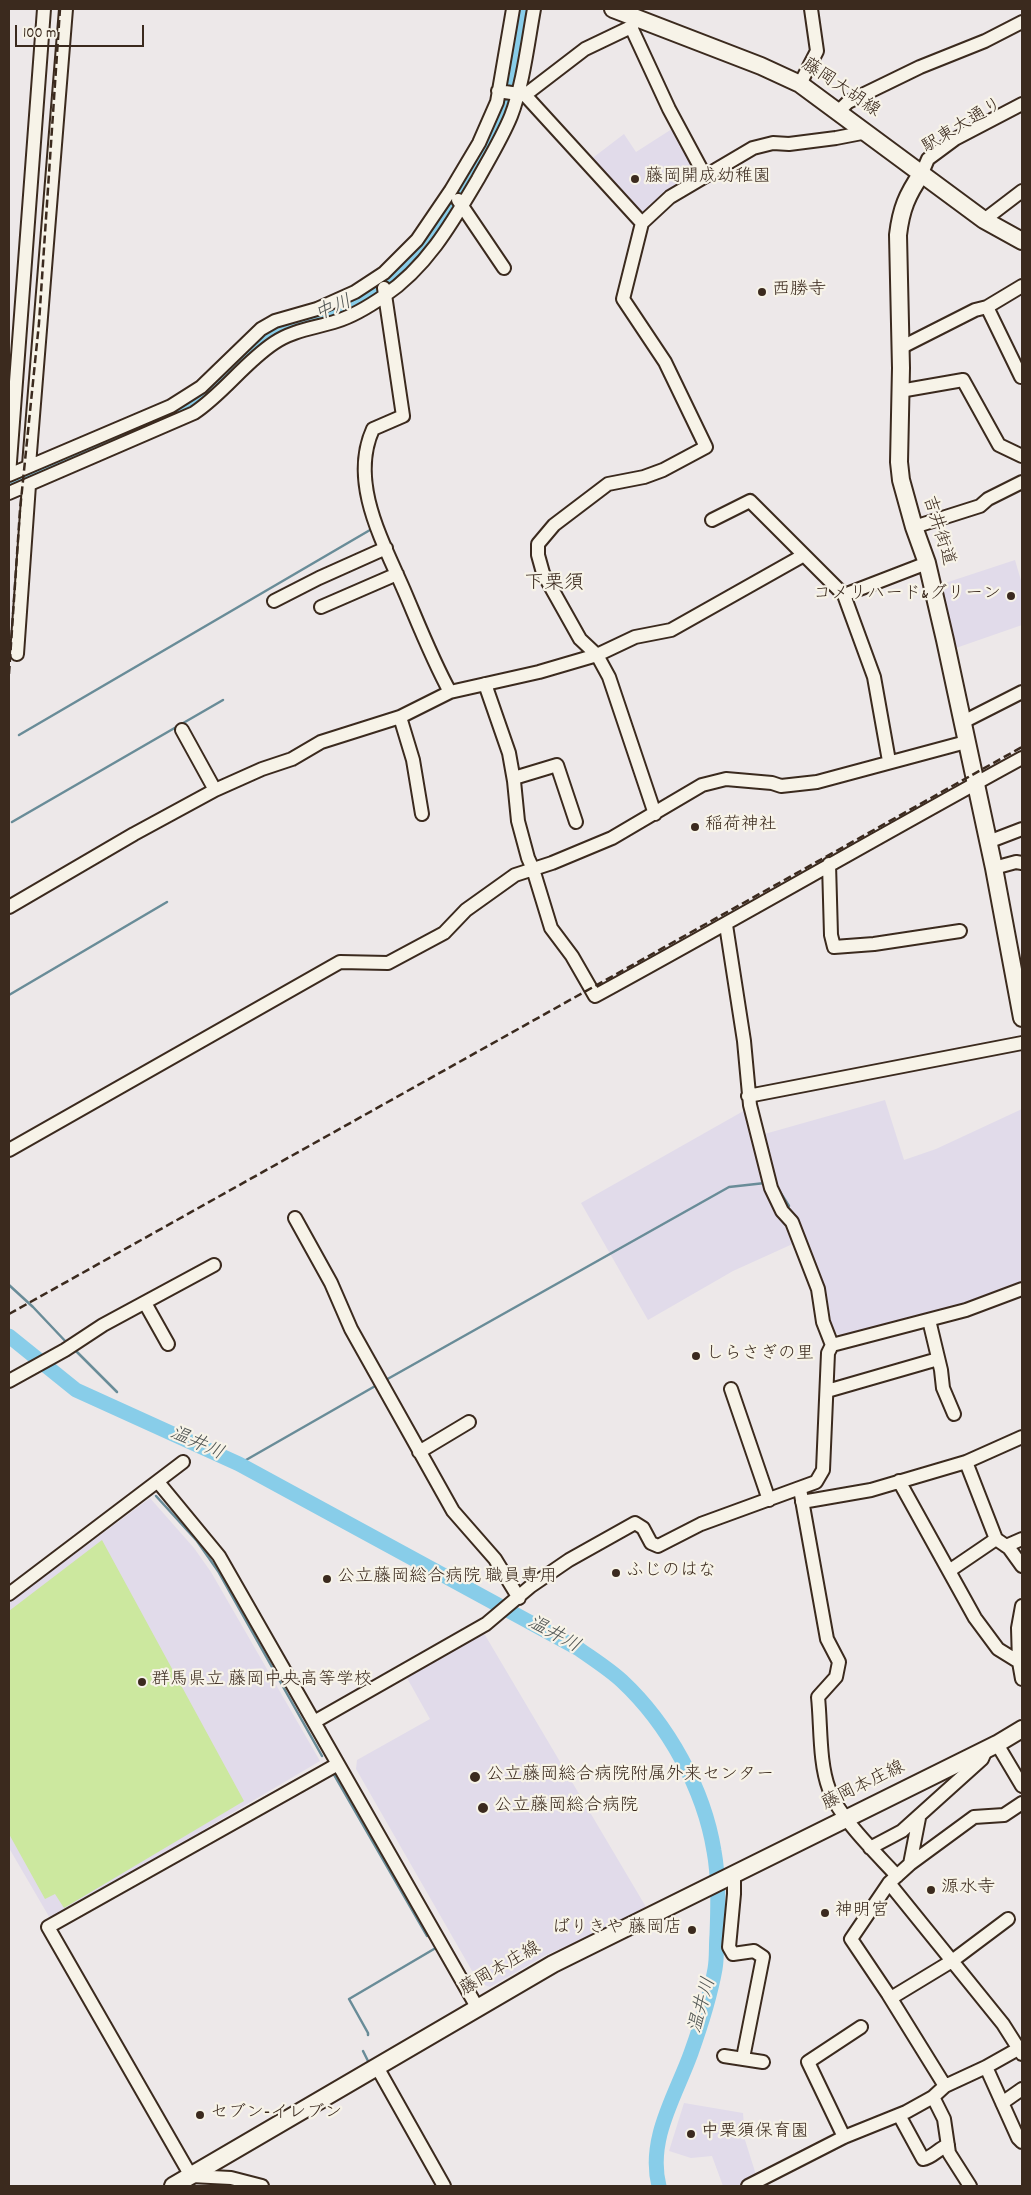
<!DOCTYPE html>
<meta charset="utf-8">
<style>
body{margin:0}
#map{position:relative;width:1031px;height:2195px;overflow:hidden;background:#ede8e9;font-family:Dekko,sans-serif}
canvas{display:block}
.frame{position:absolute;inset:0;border:10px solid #3b2a1e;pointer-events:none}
.scale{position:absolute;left:15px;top:25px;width:129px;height:22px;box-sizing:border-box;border:2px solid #3b2a1e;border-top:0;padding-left:6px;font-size:15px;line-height:18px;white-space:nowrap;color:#3b2a1e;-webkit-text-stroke:4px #f7f3e8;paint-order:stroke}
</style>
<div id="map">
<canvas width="1031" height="2195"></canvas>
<div class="frame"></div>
<div class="scale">100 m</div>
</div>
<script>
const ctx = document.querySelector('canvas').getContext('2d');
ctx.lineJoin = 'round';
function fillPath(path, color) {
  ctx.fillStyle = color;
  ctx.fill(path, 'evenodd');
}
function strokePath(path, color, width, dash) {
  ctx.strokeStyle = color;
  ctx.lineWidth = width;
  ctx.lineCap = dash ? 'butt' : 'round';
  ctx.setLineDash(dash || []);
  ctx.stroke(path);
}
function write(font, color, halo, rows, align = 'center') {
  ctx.font = font + ' Dekko,"Klee One",sans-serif';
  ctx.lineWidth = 4.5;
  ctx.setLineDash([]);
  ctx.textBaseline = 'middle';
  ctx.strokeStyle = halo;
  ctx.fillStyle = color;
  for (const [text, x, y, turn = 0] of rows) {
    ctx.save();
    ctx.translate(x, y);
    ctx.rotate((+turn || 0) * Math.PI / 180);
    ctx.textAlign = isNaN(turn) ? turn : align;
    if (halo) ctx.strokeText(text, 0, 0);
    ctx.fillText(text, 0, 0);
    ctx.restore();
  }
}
const built = new Path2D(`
 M675,127L701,174L642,218L590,160L624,134L636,152Z
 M1015,560L1022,584V625L953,649L936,586Z
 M885,1100L904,1160L936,1149L1022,1109V1284L965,1305L843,1337L834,1332L826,1322L784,1208L775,1189L761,1135Z
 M747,1109L787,1220L797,1242L733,1271L648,1320L581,1203Z
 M150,1498L194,1548L211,1572L320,1761L51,1920L9,1848V1603Z
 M480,1633L485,1635L646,1907L594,1934L546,1955L490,1987L479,1983L356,1769L357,1760L430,1719L407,1678L410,1673Z
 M684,2103L743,2113L745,2140L757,2178L740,2186H723L712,2156L691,2158L669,2151Z`);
const green = new Path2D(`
 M102,1540L244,1801L64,1908L55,1894L45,1899L9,1834V1611Z`);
const stream = new Path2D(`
 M19,735L370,530
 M12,822L223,700
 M9,995L167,902
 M775,1184L789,1206
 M9,1285L33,1307L68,1344
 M74,1349L117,1392
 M384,1381L729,1187L765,1183
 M239,1464L377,1385
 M156,1496L197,1541L218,1571L322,1756
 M333,1773L427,1936
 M368,2035V2033L349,1999L434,1949
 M363,2051L369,2063`);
const river = new Path2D(`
 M9,485L181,409L210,391L257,342L264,338L351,304L394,279L419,254L439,229L477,165L496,129L512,72L524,9
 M9,1336L76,1390L239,1464L579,1649C593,1659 609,1669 622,1681C668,1724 704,1789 714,1851C719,1878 718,1908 717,1935C716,1946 717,1958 715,1969C710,1997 701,2025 691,2053C676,2095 647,2139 659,2186`);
const minor = new Path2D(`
 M631,27L669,109L705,176
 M800,84L817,51L811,9
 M498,91L525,95L585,49L631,27L636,20
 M525,95L642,223
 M839,111L848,102L920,67L985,41L1022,22
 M922,173L928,159L955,139L1022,104
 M458,200L504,268
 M984,220L1022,191
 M384,288L403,416L373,429C348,484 385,545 406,595C420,628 433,661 450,692
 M987,307L1021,377
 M900,348L975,310L987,307L1022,286
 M900,391L963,380L999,445L1022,456
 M29,465L66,9
 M9,475L171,406L201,387L261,329L275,321L317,309L355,292L384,273L417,240L451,190L479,143L497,102L513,9
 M9,475L44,9
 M9,493L194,413C224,393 244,363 274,343C293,330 316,328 337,321C353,316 371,305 384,296C427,267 452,223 478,179C489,159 502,138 511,116C523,85 528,42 534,9
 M712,520L750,501L844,595L874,677L889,761
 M914,527L980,506L988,499L1022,482
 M844,595L927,563
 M274,601L319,578L386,548
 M321,607L397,574
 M17,654L29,485
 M485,684L509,753L514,781L518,821L528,858L533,869L551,928L572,956L595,996C738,918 879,836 1022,758
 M400,717L413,760L422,814
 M963,722L1022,692
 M182,730L215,790
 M514,778L557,765L576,822
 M655,814L609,677L597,655L580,639L543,573L538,555V544L554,525L608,484L644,477L663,470L706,447L665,362L623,299L642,223L670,197L753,148L773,143L789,144L836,138L867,132
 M988,842L1022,829
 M829,864L831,935L834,947L874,944L960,931
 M994,868L1016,862L1022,863
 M9,907L134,834L215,790L262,769L292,759L321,742L400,717L450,692L539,672L597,655L635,637L671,630L804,555
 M726,925L744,1041L750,1105L771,1188L782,1211L792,1222L818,1289L823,1322L832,1345
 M748,1096L1022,1043
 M9,1150L340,962L388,963L444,933L466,910L515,875L552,863L612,838L702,785L726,779L772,783L781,786L817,782L966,742
 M295,1218L331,1283L351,1329L453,1511L495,1559L519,1598
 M145,1303L168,1344
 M929,1320L941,1370L943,1388L954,1414
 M9,1381L65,1350L103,1325L214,1265
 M731,1389L769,1500
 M827,1391L938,1359
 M419,1452L469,1422
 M966,1462L996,1539L1009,1548L1022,1566
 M899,1481L975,1618L998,1649L1019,1662L1022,1679
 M158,1482L219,1556L477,2007
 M800,1489L827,1639L839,1662L836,1677L818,1697C821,1725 819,1763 829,1789C840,1819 875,1852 897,1876
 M802,1502L871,1490L966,1462L1022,1437
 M1006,1546L1022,1539
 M949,1571L996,1539
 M9,1594L183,1462
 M1019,1662L1018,1628L1022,1606
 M314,1722L486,1624L531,1586L569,1560L635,1523L643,1528L651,1543L658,1546L701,1524L816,1482L823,1470L828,1353L832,1345L966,1310L1022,1289
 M997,1744L1022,1786
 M870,1848L902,1831L982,1759L986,1750
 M910,1864L919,1818
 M734,1874V1894L729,1947L733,1954L754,1951L763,1957L743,2058
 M889,1883L1003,2024L1022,2054
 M891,1998L952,1961L1008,1919
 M724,2056L763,2062
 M377,2067L444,2186
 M986,2067L1018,2138L1022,2142
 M945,2086L888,1994L851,1939L889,1883L910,1864L974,1817L1004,1815L1022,1803
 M933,2097L944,2119L949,2153L970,2186
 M1002,2103L1022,2089
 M899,2115L923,2159C932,2158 939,2148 948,2145
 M844,2137L808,2062L861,2027
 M262,2186L231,2178L191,2176L48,1927L338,1764
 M748,2186L844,2137L906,2112L933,2097L945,2086L986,2067L1018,2049`);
const major = new Path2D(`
 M613,9L761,66L800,84L984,220L1022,241
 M922,173C907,195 901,209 898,235L901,368L899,462L901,480L914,527L927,563L945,640L994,868L1022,1018
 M173,2186L553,1964L997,1744L1022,1729`);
const rail = new Path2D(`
 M9,674L20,510L39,323L60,9
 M9,1314L1022,747`);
const markers = [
 [635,179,5,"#3b2a1e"],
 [762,292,5,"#3b2a1e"],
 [1011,596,5,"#3b2a1e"],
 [695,827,5,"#3b2a1e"],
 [696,1356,5,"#3b2a1e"],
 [616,1573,5,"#3b2a1e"],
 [327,1579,5,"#3b2a1e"],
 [142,1682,5,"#3b2a1e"],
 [475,1777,6,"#3b2a1e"],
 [483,1808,6,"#3b2a1e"],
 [931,1890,5,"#3b2a1e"],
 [825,1913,5,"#3b2a1e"],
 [692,1930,5,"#3b2a1e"],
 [200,2115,5,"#3b2a1e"],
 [691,2134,5,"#3b2a1e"]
];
const streetNames = [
 ["藤岡大胡線",840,89,34],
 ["駅東大通り",963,127,-31],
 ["吉井街道",937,531,73],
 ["藤岡本庄線",864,1787,-26],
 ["藤岡本庄線",501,1970,-30]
];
const poiNames = [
 ["藤岡開成幼稚園",645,179],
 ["西勝寺",772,292],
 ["コメリハード&グリーン",1001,596,"right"],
 ["稲荷神社",705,827],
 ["しらさぎの里",706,1356],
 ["ふじのはな",626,1573],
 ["公立藤岡総合病院 職員専用",337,1579],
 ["群馬県立 藤岡中央高等学校",152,1682],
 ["公立藤岡総合病院附属外来センター",486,1777],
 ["公立藤岡総合病院",494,1808],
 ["源水寺",941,1890],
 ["神明宮",835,1913],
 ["ばりきや 藤岡店",682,1930,"right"],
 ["セブン-イレブン",210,2115],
 ["中栗須保育園",701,2134]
];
const waterNames = [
 ["中川",334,310,-23],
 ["温井川",196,1445,24],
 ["温井川",553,1636,29],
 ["温井川",704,2006,-74]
];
const quarterNames = [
 ["下栗須",554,585]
];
fillPath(built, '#e1dbea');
fillPath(green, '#cce89f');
strokePath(stream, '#698c98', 2.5);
strokePath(river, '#88cde9', 15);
strokePath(minor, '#3b2a1e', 16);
strokePath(major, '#3b2a1e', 20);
strokePath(minor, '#f7f3e8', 12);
strokePath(major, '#f7f3e8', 16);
strokePath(rail, '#3b2a1e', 2.5, [8, 4]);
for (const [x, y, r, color] of markers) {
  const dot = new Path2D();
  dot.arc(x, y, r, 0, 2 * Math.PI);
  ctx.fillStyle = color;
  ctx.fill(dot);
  strokePath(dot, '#f7f3e8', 2);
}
write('18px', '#3b2a1e', '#f7f3e8', streetNames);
write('18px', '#3b2a1e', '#f7f3e8', poiNames, 'left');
write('italic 19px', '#4e5351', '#f7f3e8', waterNames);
write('20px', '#3b2a1e', '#f7f3e8', quarterNames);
</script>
